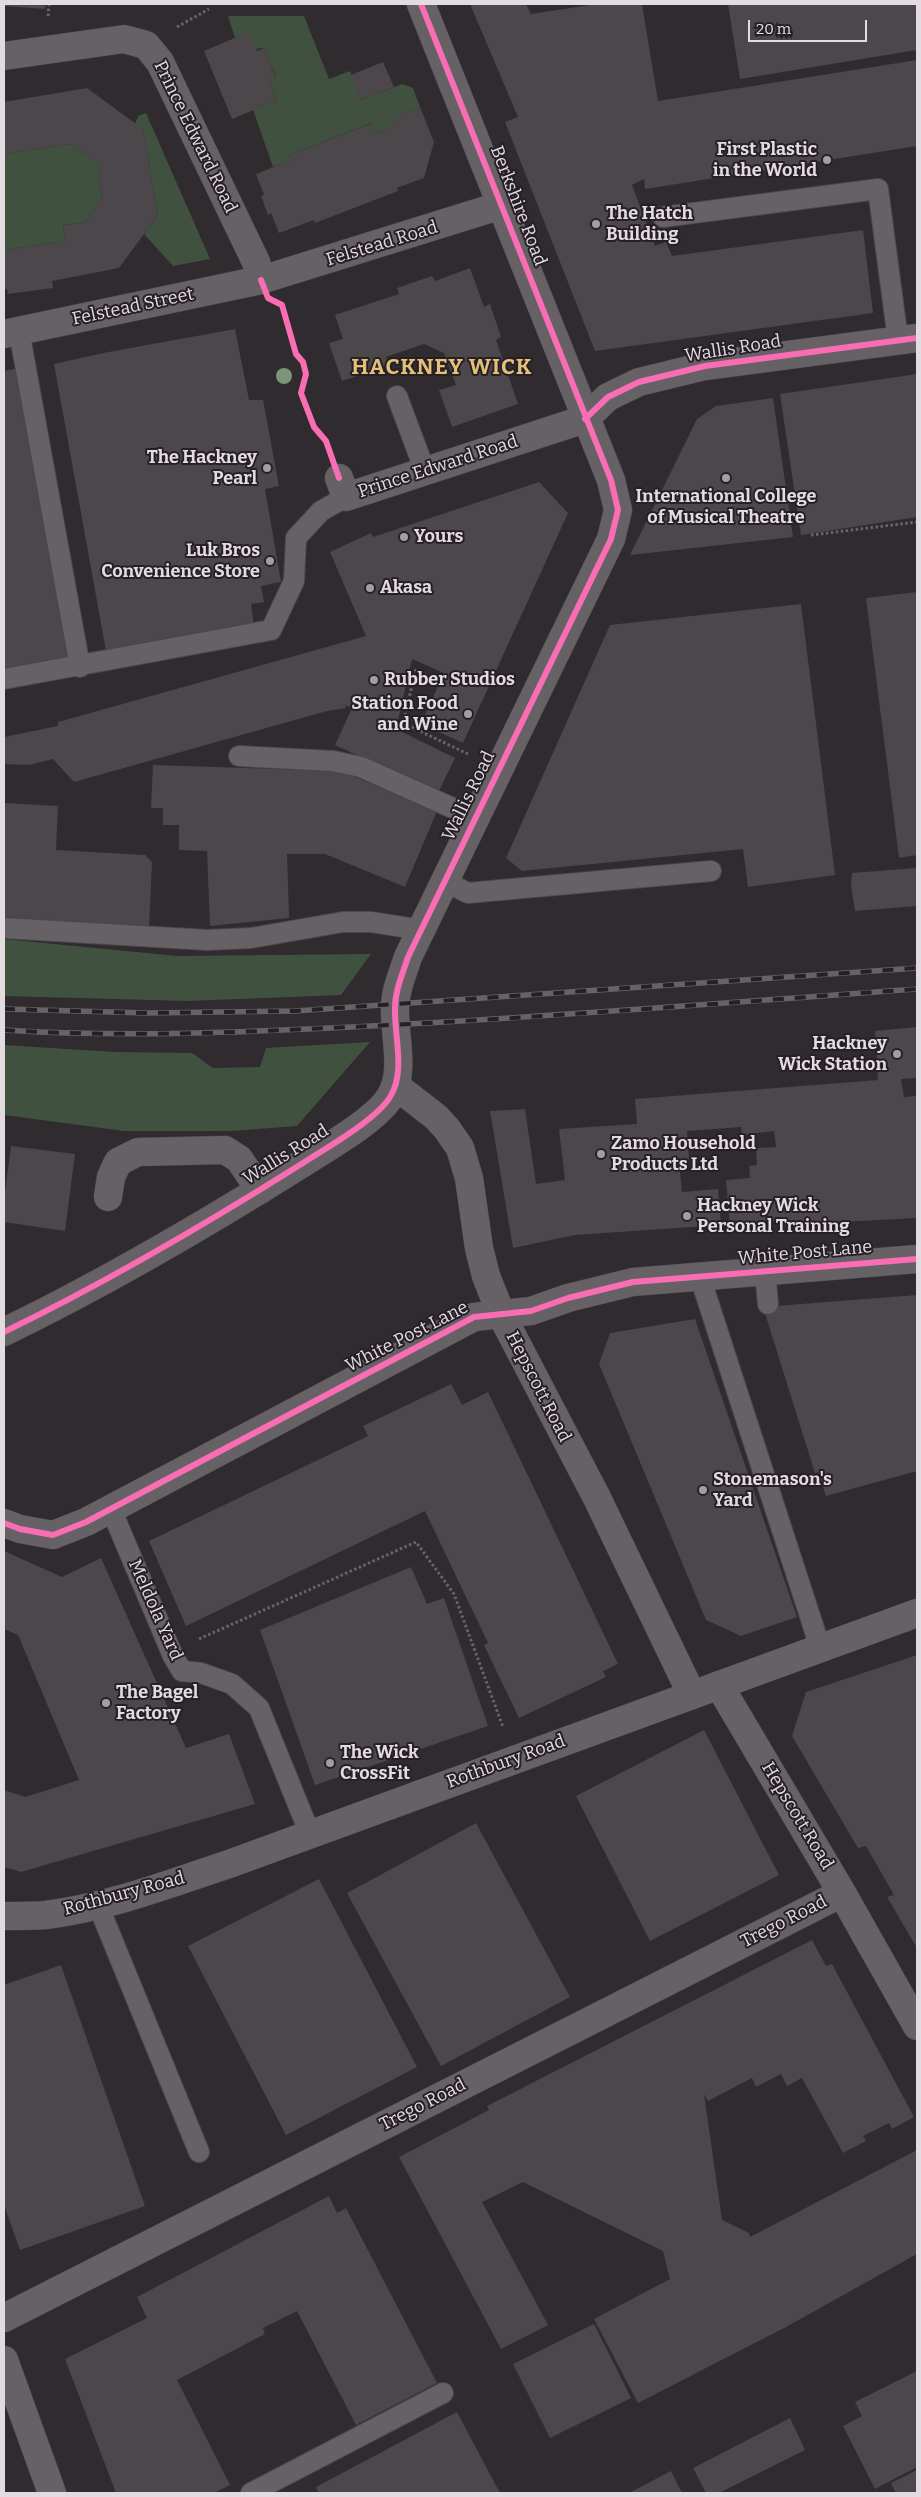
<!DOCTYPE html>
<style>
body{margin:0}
#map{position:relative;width:921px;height:2497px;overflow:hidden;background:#2f2b2f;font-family:Bitter,serif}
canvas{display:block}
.frame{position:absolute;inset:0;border:5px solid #e2dce1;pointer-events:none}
.scale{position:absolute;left:748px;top:20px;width:119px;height:22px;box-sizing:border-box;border:2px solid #e2dce1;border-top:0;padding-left:6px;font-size:15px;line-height:18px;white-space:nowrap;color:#e2dce1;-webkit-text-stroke:4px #271f27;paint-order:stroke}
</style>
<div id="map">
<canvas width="921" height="2497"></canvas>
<div class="frame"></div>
<div class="scale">20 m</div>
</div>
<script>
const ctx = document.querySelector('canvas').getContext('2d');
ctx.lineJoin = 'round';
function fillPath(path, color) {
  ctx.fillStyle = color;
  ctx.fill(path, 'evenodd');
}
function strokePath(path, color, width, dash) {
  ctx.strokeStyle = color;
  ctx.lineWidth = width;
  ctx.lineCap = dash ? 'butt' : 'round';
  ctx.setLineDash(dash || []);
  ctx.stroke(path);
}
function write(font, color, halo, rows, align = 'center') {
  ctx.font = font + ' Bitter,serif';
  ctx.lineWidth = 4;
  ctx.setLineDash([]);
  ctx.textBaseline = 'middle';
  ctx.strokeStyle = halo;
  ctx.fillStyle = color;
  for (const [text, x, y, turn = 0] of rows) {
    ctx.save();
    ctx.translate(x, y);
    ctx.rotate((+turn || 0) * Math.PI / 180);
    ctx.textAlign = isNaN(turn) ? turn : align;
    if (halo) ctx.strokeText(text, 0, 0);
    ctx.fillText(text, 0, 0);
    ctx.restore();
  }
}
const green = new Path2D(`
 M228,16H304L329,79L350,71L361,100L402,84L413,88L420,107L393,118L395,126L375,133L371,123L289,155L291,160L273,167L253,110L277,100L269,79L276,76L264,48L254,49L235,38Z
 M146,113L210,259L173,266L144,234L158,215L143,129L135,124L138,116Z
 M71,144L98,163L102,198L85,222L63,225L65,241L4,250V154Z
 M4,939L177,956L371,954L341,995L187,1001L4,996Z
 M370,1042L297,1126L231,1131H124L4,1115V1045L114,1052L192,1053L213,1068L260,1067L266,1048Z`);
const building = new Path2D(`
 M4,4H46L45,9L4,6Z
 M470,4H526L531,14L597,4H642L658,101L917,60V146L645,189L644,179L632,185L655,246L666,242L672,256L863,230L873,313L595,351L505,122L518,117Z
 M728,4H917V50L740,79Z
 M249,32L257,51L264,48L276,77L269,79L277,100L232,119L204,51Z
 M383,62L394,87L361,100L351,75Z
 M87,88L143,129L158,215L119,268L52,281L53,288L8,294L7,289H4V250L65,241L63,225L85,222L102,198L98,163L71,144L4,154V102Z
 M420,107L434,142L424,178L397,188L398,191L315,223L314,220L279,233L271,213L268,215L261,196L264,195L256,174L291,160L289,155L372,123L375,133L395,126L392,118Z
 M470,268L484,307L490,304L501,337L496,340L518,404L452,427L439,390L456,385L444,353L424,344L386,357L389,365L342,381L329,343L343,339L335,315L399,294L397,288L432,276L435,281Z
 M235,329L249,400H263L279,486L265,489L281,582L261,586L264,602L251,604L254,626L106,651L54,364L103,353Z
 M19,368L71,657L4,671V371Z
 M917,374V517L801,535L780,394Z
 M773,398L793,537L630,555L697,419L716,406Z
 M539,482L568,513L463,743L421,724L444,673L412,659L396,729L455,758L438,793L335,745L352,708L345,705L346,708L327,711L74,782L53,759L29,765L4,764V737L58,726V722L366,636L330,552L371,533L373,537Z
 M917,592V855L899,858L866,598Z
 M801,604L835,875L748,887L743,849L522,871L506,858L610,625Z
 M153,765L341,771L437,811L405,887L325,854H287L289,918L210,926L207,851L179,850V825H163V808H151Z
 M4,803L58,806L56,850L145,855L152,862L149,928L4,917Z
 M917,868V906L855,911L851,885L852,873Z
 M917,1027V1078L901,1079L904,1097L917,1096V1218L784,1225V1220L730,1225L726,1180L750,1178L749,1166L757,1165L756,1148L776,1147L774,1131L742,1135L741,1127L687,1131L689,1160L679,1161L682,1192L718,1189L721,1225L575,1235L513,1248L490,1111L525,1109L536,1184L565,1180L559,1129L637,1124L635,1099L878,1080L875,1031Z
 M11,1146L75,1154L65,1231L4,1222V1200Z
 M917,1295V1471L826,1496L818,1472L815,1473L763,1307Z
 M695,1319L797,1617L741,1636L706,1620L599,1364L610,1333Z
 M451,1384L462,1405L488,1392L618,1664L603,1671L606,1677L519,1718L484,1645L488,1643L425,1511L186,1626L149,1541L368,1436L363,1426Z
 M4,1551L62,1577L101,1558L186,1748L229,1734L255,1804L21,1872L4,1867V1790L25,1797L79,1780L18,1635L4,1629Z
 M411,1567L427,1604L444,1598L488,1726L315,1785L260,1630Z
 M917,1655V1948L887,1897L894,1895L866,1846L858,1848L792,1736L806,1692Z
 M704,1730L779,1875L650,1941L576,1796Z
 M476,1823L570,1997L441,2066L347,1893Z
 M319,1879L417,2067L286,2135L188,1946Z
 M812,1940L826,1966L832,1964L914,2117L892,2129L889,2123L863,2136L866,2141L843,2153L802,2078L787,2086L781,2074L756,2087L752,2078L708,2101L704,2094L722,2220L749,2233L750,2237L917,2150V2254L786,2327L638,2403L594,2319L670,2279L663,2251L523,2182L482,2202L548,2325L501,2349L399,2157L489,2110L487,2106Z
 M61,1965L145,2206L20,2250L4,2205V1985Z
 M329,2196L337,2213L346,2208L437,2383L356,2425L297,2311L263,2328L265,2334L177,2380L230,2485L214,2493H116L65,2359L147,2318L137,2297Z
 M594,2324L631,2398L550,2438L513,2364Z
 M917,2371V2467L875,2489L843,2426L862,2416L855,2402Z
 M457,2412L500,2493H319L316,2487Z
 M790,2418L805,2450L719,2493H706L693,2468Z
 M917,2470V2493H896L891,2483Z
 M671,2471L682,2493H629Z`);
const path = new Path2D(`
 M48,16L49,4
 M177,27L209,9
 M811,535L917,522
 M416,669L403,723L468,754
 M199,1639L416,1542L454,1594L503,1727`);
const service = new Path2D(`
 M663,217L878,189L898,340
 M19,331L80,667
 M397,396L425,471
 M4,679L271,630L294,581L296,538L321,511L346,497
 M239,756L333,761L361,767L475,818
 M444,881L468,893L711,871
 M4,928L207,940L251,938L343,922H371L422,930
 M765,1271L768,1304
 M700,1277L820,1647
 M111,1509L173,1656L182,1671L201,1673L232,1684L259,1708L310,1834
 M98,1905L199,2152
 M251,2493L443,2393`);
const minor = new Path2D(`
 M4,56L124,39L146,45L160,62L256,262L261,280
 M339,478L346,497L585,419L608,397L639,382L705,366L917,338
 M396,1086L436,1117L447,1129L460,1148L469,1178L479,1248L486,1276L501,1314L597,1498L692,1695
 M108,1197L111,1177L118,1162L138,1152L225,1150L239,1159L260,1190
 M4,1523L20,1529L53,1535L86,1522L474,1317L531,1311L568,1298L633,1282L917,1259
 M719,1685L842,1893L917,2026
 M4,2318L842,1893`);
const tertiary = new Path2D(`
 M4,334L261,280L502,205
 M4,1332C107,1282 206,1224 303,1163C326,1148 376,1120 390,1097C406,1072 394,1036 395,1008C395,990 403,973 408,957L611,539L618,510L611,480L421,4
 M4,1916C18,1916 32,1916 46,1915C109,1907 169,1884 229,1864L917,1613
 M4,2360L52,2493`);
const rail = new Path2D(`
 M4,1009L147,1013L295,1011L917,968
 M4,1030C126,1038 249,1032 371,1026C554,1017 735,1002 917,989`);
const cycleway = new Path2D(`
 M261,280L268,298L282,305L296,354L303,362L306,374L301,393L314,427L326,441L339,478
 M585,419L608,397L639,382L705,366L917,338
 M4,1332C107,1282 206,1224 303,1163C326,1148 376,1120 390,1097C406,1072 394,1036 395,1008C395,990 403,973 408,957L611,539L618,510L611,480L421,4
 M4,1523L20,1529L53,1535L86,1522L474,1317L531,1311L568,1298L633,1282L917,1259`);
const trees = [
 [284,376]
];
const markers = [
 [827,160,5,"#a39ea3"],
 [596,224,5,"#a39ea3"],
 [267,468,5,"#a39ea3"],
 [726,478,5,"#a39ea3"],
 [404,537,5,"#a39ea3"],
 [270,561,5,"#a39ea3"],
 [370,588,5,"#a39ea3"],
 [374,680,5,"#a39ea3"],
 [468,714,5,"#a39ea3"],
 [897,1054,5,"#a39ea3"],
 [601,1154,5,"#a39ea3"],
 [687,1216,5,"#a39ea3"],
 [703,1490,5,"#a39ea3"],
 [106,1703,5,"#a39ea3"],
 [330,1763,5,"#a39ea3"]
];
const streetNames = [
 ["Prince Edward Road",195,137,64],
 ["Berkshire Road",518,206,69],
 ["Felstead Road",382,244,-17],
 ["Felstead Street",133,307,-12],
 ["Wallis Road",733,349,-9],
 ["Prince Edward Road",438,467,-18],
 ["Wallis Road",469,796,-64],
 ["Wallis Road",286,1155,-32],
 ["White Post Lane",805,1253,-5],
 ["White Post Lane",407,1337,-27],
 ["Hepscott Road",538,1387,63],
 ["Meldola Yard",155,1610,66],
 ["Rothbury Road",506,1762,-20],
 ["Hepscott Road",797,1816,59],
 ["Rothbury Road",124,1894,-15],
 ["Trego Road",784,1922,-27],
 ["Trego Road",423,2105,-27]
];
const poiNames = [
 ["First Plastic",817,150,"right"],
 ["in the World",817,171,"right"],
 ["The Hatch",606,214],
 ["Building",606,235],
 ["The Hackney",257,458,"right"],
 ["Pearl",257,479,"right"],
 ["International College",726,497,"center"],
 ["of Musical Theatre",726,518,"center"],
 ["Yours",414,537],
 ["Luk Bros",260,551,"right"],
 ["Convenience Store",260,572,"right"],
 ["Akasa",380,588],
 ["Rubber Studios",384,680],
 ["Station Food",458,704,"right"],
 ["and Wine",458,725,"right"],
 ["Hackney",887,1044,"right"],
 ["Wick Station",887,1065,"right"],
 ["Zamo Household",611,1144],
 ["Products Ltd",611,1165],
 ["Hackney Wick",697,1206],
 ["Personal Training",697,1227],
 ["Stonemason's",713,1480],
 ["Yard",713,1501],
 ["The Bagel",116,1693],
 ["Factory",116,1714],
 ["The Wick",340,1753],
 ["CrossFit",340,1774]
];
const districtNames = [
 ["HACKNEY WICK",442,368]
];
fillPath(green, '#41513f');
fillPath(building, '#4b474a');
strokePath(service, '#4b484b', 22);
strokePath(minor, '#4b484b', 29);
strokePath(tertiary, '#4b484b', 29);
strokePath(path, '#686467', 3, [2.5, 2.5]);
strokePath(service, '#656165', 20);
strokePath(minor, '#656165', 28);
strokePath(tertiary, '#656165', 28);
strokePath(rail, '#666266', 5.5);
strokePath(rail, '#271f27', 4, [11]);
strokePath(cycleway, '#f96db3', 6);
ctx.fillStyle = '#7d937a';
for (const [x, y] of trees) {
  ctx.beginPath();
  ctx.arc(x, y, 8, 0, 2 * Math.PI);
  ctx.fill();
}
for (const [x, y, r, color] of markers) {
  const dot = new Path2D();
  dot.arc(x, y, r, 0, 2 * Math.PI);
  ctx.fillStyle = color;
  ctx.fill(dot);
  strokePath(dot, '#271f27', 2);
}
write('18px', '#e2dce1', '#271f27', streetNames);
write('bold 18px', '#e2dce1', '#271f27', poiNames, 'left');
ctx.letterSpacing = '1px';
write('bold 22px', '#e4c178', '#271f27', districtNames);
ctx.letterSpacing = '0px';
</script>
